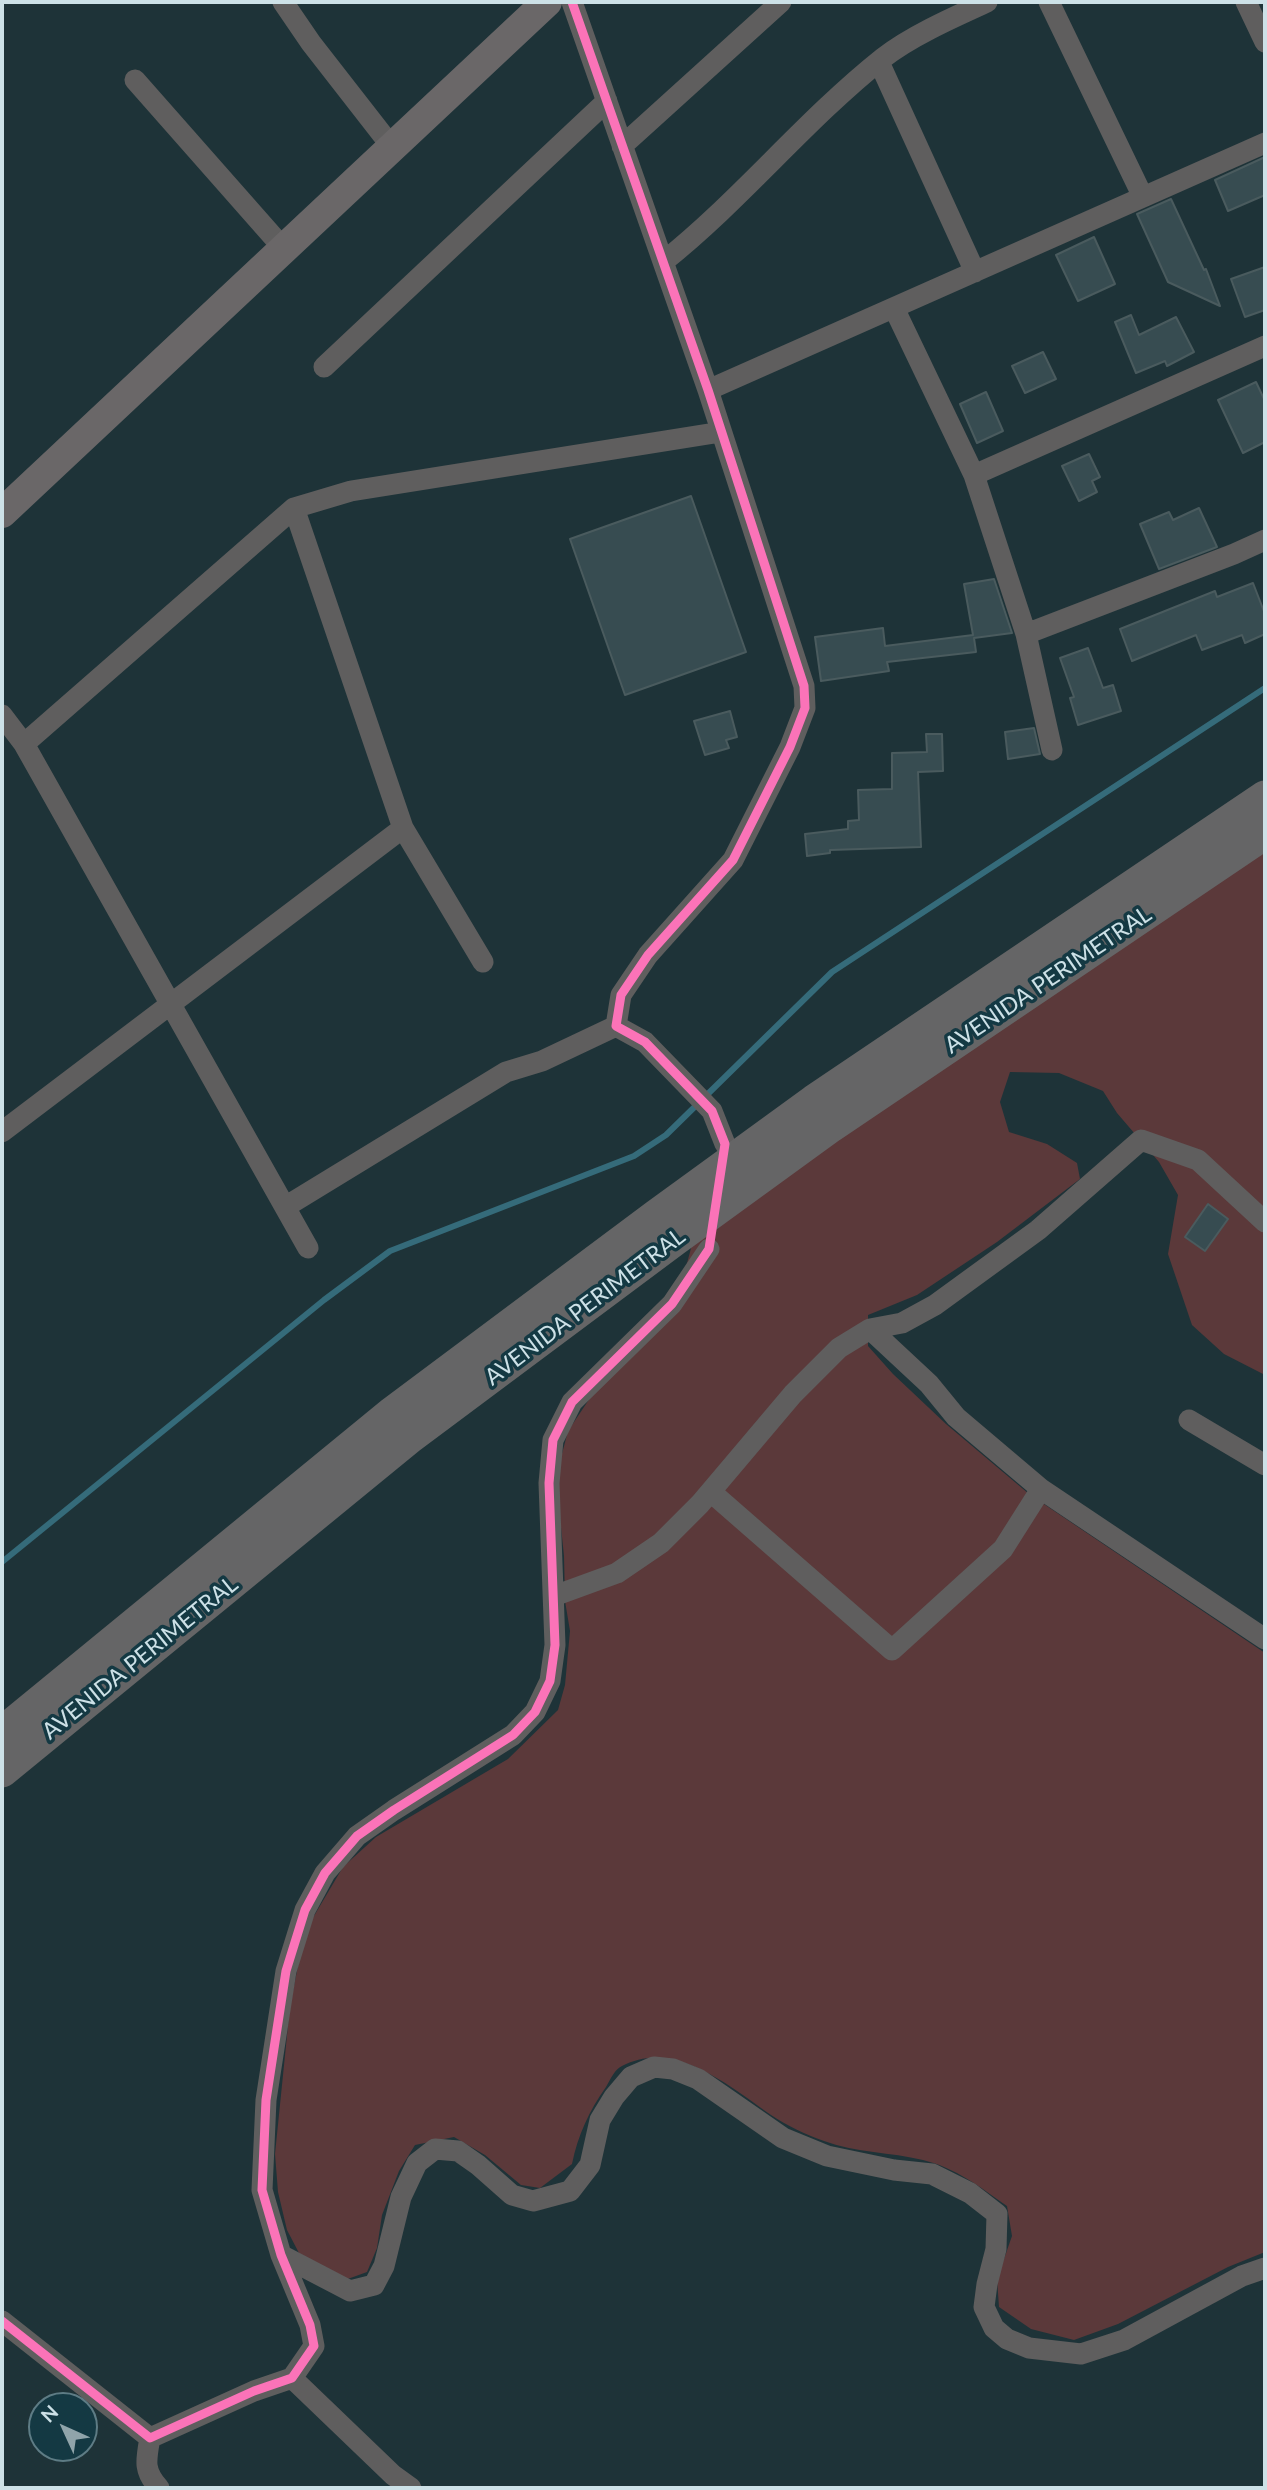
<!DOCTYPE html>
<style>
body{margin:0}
#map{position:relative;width:1267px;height:2490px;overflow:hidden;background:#1e3338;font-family:Lato,sans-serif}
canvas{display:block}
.frame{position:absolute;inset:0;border:4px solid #cde1e7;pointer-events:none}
.north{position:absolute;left:28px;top:2392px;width:70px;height:70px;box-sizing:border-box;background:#143943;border:2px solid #5e7c85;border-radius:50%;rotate:315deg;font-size:19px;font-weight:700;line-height:28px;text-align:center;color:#cde1e7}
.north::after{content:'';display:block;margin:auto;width:24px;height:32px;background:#90a4aa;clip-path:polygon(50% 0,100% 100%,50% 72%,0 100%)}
</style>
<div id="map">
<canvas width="1267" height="2490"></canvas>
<div class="frame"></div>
<div class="north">N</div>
</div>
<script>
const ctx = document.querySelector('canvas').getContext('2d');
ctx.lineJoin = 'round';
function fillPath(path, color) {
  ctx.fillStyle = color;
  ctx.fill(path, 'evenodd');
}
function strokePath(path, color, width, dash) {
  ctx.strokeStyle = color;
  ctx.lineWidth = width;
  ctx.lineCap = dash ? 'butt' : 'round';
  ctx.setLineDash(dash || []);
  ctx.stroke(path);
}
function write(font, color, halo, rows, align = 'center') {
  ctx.font = font + ' Lato,sans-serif';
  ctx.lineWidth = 7;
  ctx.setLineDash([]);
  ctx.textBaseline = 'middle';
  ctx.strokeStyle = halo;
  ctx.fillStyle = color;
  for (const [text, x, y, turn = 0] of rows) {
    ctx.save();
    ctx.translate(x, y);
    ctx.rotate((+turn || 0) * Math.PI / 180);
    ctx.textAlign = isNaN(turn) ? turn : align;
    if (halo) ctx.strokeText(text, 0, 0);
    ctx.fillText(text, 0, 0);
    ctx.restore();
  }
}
const green = new Path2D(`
 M1265,831V1375L1224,1354L1192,1325L1168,1254L1178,1195L1159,1162L1117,1113L1103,1091L1059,1073L1010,1072L1000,1102L1009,1132L1047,1144L1077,1163L1080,1179L997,1242L917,1295L868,1315V1346L893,1374L946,1424L1029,1494L1265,1653V2252L1228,2267L1118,2324L1074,2340L1031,2329L999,2307L997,2279L1012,2236L1007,2206C980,2187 956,2168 923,2160C890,2152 857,2153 824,2141C806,2135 786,2125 771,2115C731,2087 674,2038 622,2066C615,2069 610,2080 606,2087C589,2111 578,2135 572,2164L540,2188L521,2185L485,2155L454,2137L415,2145L399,2171L382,2215L377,2248L367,2272L345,2280L300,2255L287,2230L278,2192L275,2154L290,2006L299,1961L311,1921L343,1867L376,1837L508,1759L558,1710L565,1685L570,1631L565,1601L564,1556L559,1508V1465L568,1431L590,1398L683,1278L697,1226Z`);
const stream = new Path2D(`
 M2,1562L324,1300L390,1251L634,1156L666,1135L832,972L1265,688`);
const building = new Path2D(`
 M1265,157V195L1228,211L1215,180Z
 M1171,199L1204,270L1206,269L1220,306L1168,282L1137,214Z
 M1094,237L1115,284L1078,301L1056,255Z
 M1265,267V310L1245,317L1231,279Z
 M1131,315L1139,335L1176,317L1194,352L1167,366L1165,361L1136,373L1115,322Z
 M1043,352L1056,379L1025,393L1012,366Z
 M1256,382L1265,401V442L1243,453L1218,400Z
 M986,392L1003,431L977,443L960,404Z
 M1089,454L1100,477L1092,481L1097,492L1079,501L1062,466Z
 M691,496L746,652L625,695L570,539Z
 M1199,508L1217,547L1159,569L1140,524L1169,512L1173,520Z
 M994,579L1012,633L974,638L976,652L887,662L889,671L821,681L815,637L883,628L885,646L973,635L964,584Z
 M1253,583L1265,614V634L1245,643L1242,635L1202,650L1196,635L1132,661L1120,629L1215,591L1217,597Z
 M1088,648L1103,688L1113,685L1121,711L1078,725L1070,698L1074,697L1060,658Z
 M730,711L737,737L726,740L729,748L705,755L694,721Z
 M1034,728L1040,754L1008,759L1005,732Z
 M926,734H942L943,771L918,772L921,847L830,850V853L807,856L805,834L848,829V821L859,820L858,790L892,789V753L927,752Z
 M1208,1204L1228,1219L1205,1251L1185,1237Z`);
const street = new Path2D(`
 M283,2L311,43L392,147
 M572,2L708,390L804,686L805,708L790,747L733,860L648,955L621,995L616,1026L645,1042L712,1111L725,1144
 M1049,2L1143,197
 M1246,2L1265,42
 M879,62L975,272
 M135,80L284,249
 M622,146L781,2
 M663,262C741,200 804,121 883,58C911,36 954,17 987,2
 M894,308L974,475L1026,634L1052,750
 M324,367L607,101
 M708,390L1265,143
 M974,475L1265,346
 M294,508L403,828L483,962
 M1026,634L1234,554L1265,540
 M2,715L24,744L308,1248
 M24,744L294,508L351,491L721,432
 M2,1132L403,828
 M285,1207L506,1072L542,1061L616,1026
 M870,1329L929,1384L956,1417L1041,1489L1265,1639
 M1189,1420L1265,1465
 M711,1492L892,1650L1003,1549L1041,1489
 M554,1596L617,1573L661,1543L700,1504L793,1394L839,1348L870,1329L902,1323L935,1305L1038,1230L1141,1140L1198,1160L1265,1222
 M281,2255L350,2291L374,2285L384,2266L401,2197L417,2163L435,2149L458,2151L478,2165L512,2195L533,2201L570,2191L590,2165L600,2120L614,2097L631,2077L654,2067L673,2069L698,2079L783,2138L827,2156L894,2170L932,2174L970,2193L997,2214L996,2249L987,2284L984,2307L994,2328L1007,2339L1029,2348L1081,2354L1124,2340L1242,2276L1265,2268
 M2,2321L150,2438L254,2391L292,2378L314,2346L310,2325L281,2255L262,2190L266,2100L286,1971L305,1910L325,1873L357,1836L394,1810L513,1735L535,1712L550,1681L555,1645L549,1483L553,1440L572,1402L672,1304L709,1249
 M292,2378L393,2475L411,2488
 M150,2438C146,2460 143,2471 159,2488`);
const secondary = new Path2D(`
 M2,513L547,2`);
const primary = new Path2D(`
 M2,1733L391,1414L656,1216L814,1101L1265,797
 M2,1771L410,1437L674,1240L831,1126L1265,833`);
const cycleway = new Path2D(`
 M2,2321L150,2438L254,2391L292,2378L314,2346L310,2325L281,2255L262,2190L266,2100L286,1971L305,1910L325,1873L357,1836L394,1810L513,1735L535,1712L550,1681L555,1645L549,1483L553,1440L572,1402L672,1304L709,1249L725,1144L712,1111L645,1042L616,1026L621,995L648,955L733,860L790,747L805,708L804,686L708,390L572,2`);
const streetNames = [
 ["AVENIDA PERIMETRAL",1048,980,-34],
 ["AVENIDA PERIMETRAL",585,1307,-37],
 ["AVENIDA PERIMETRAL",140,1658,-39]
];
fillPath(green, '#5b393a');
strokePath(stream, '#356b7a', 6);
fillPath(building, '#374c51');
strokePath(building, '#4a5b5e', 2);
strokePath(street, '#5f5e5e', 21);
strokePath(secondary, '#6a6768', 30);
strokePath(primary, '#656566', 33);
strokePath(cycleway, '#fb73b8', 9);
write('23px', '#cde1e7', '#143943', streetNames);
</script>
